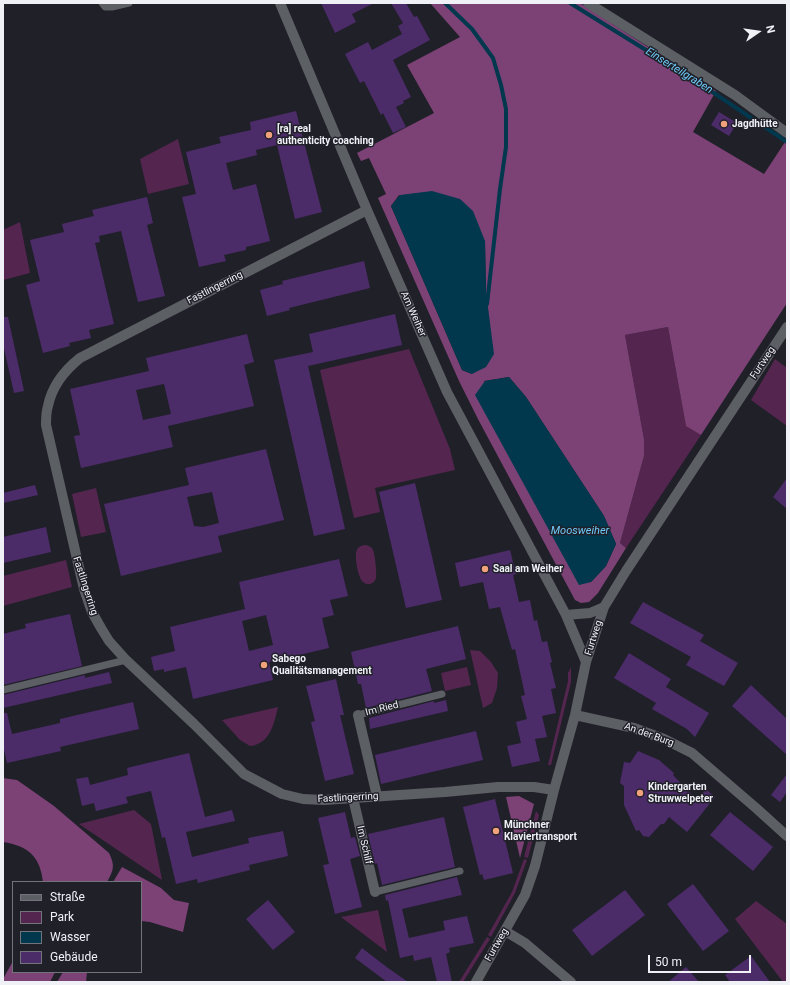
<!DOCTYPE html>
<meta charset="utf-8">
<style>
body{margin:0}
#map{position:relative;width:790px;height:985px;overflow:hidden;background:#202029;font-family:Roboto,sans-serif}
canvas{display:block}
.frame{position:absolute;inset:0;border:4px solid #f0f1f7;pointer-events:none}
.legend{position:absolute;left:12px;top:881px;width:130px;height:92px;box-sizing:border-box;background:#202029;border:1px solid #73747b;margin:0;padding:5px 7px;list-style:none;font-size:12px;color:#f0f1f7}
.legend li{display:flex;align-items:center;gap:8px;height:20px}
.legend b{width:20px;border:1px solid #73747b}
.north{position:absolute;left:738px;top:12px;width:40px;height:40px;-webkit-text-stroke:3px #202029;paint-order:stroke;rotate:77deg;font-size:11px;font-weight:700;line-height:16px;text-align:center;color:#f0f1f7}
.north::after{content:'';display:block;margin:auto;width:14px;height:18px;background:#f0f1f7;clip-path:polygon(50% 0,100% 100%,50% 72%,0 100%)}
.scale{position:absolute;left:648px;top:955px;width:103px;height:18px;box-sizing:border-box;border:2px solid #f0f1f7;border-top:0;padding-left:5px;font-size:12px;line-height:14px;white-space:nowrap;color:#f0f1f7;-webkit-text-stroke:3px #202029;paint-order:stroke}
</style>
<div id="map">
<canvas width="790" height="985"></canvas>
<div class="frame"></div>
<ul class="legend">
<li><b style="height:5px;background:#5c5f63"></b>Straße</li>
<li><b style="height:11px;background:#54254f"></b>Park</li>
<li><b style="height:11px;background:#01384e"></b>Wasser</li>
<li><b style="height:11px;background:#4c2b69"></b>Gebäude</li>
</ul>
<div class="north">N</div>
<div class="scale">50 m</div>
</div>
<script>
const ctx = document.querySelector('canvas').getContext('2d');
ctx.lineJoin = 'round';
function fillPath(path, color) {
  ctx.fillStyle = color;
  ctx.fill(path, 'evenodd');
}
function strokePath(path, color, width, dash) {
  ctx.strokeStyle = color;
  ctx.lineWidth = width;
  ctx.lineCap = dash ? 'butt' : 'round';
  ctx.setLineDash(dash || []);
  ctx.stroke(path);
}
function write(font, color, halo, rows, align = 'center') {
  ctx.font = font + ' Roboto,sans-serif';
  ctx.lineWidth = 3;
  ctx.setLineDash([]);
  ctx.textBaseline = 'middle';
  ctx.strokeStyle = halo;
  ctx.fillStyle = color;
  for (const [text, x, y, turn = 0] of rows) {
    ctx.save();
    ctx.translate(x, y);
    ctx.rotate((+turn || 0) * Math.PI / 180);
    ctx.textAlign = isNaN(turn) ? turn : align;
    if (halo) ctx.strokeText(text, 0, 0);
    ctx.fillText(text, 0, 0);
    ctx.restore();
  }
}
const green = new Path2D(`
 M178,139L189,184L148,194L140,159Z
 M20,222L30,273L3,280V230Z
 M668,327L686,425L701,435L626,548L620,543L644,456V439L625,335Z
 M409,349L450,449L455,470L375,488L380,512L354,518L320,370Z
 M775,359L787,368V426L751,400Z
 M96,488L106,532L81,537L72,494Z
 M366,545C369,546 372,547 373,550C375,554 377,574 376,578C374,585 366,586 362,581C358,576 353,553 358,548C360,546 363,545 366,545Z
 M66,560L72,587L3,606V576Z
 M470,650L480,651L491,662L498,673L497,688L492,703L483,708Z
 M467,667L471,685L445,691L441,673Z
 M571,667V682L551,765H548L568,681V673Z
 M278,707C274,724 270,744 250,746L240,740L222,720Z
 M134,810L151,824L162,880L79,824Z
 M536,811L539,815L528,858L524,857Z
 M524,859L527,860L515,893L491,937L488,935L512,892Z
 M756,901L787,924V982H783L735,919Z
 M378,910L387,952L341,917Z
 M487,937L490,939L463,982H459Z`);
const forest = new Path2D(`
 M430,3H580L716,91L693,132L764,174L787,139V303L701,435L686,426L668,327L625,335L644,439V456L620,543L626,548L598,593L589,602L581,603L575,600L479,421L459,381L378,198L386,194L369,158L361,161L357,153L434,113L407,65L460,37ZM399,195L485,241L486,292L472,374L462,370L391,206ZM509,377L526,397L604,516L616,544L606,566L591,582L484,381Z
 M3,778L17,780L54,806L109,853C115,865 114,870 107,882H43C40,856 28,846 3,842Z
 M519,796L534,804L520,858L506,797Z
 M122,867L161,888L174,900L189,903L183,932L150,922L141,921V882H113Z
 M13,961V972H55L50,982H3V979Z
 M63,972H87L86,982H57Z`);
const water = new Path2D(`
 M432,191L460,199L473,211L485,241L486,292L494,354L486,367L472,374L462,370L391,206L400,195Z
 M509,377L526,397L604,516L616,544L606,566L591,582L579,585L475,395L485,381Z`);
const stream = new Path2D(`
 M445,3L472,29L493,58L501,85L506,109V147L500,189L487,304
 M570,3L696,81L787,142`);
const building = new Path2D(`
 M321,3H374L352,14L356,22L335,33Z
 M391,3H406L414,17L417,16L430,40L393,60L411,97L403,101L404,103L396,107L406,127L393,133L383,113L381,115L364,81L360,83L345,54L368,42L372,50L402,34L398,26L403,23Z
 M296,111L322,212L295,219L277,145L256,150L257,155L226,163L233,190L256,184L270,241L246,247V250L224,255L226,261L199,267L182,197L196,194L186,152L221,143L219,137L251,130L250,122Z
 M719,112L737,123L729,136L711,125Z
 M147,197L153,223L147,225L165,296L138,302L121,231L99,236L100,242L95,243L114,324L89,330L91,338L69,343L70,346L43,353L26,285L40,281L30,240L64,232L62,224L94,216L92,210Z
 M364,261L370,288L289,308L290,310L267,316L260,290L283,284L282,281Z
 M395,314L402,345L308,366L345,529L314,536L274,360L313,352L309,334Z
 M3,317H8L24,391L14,393L3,344Z
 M247,334L254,362L244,365L254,406L168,426L173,447L81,468L74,436L80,435L70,389L149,371L146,358ZM164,384L171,414L143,420L136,390Z
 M266,449L284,520L218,536L222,552L121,576L104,504L189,485L185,468ZM212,492L219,523L203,527L194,526L187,497Z
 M787,478V509L773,497Z
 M415,483L442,600L406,608L379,492Z
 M35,485L38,495L3,503V493Z
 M46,527L51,552L3,563V537Z
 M510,550L516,574L513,575L519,602L530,600L534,621L537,620L542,642L547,641L552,662L550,663L556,688L551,689L556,713L542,716L547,737L535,739L540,761L512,767L507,746L521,743L516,722L527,719L521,696L525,695L515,649L512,650L500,607L489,609L483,582L460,587L455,563Z
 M339,559L348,596L330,600L334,615L322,618L329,648L269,662L273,680L193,699L186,667L164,672V669L154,671L151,657L175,651L170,627L245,609L239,582ZM266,615L273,645L249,651L242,621Z
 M643,602L704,635L700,641L738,663L724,686L686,665L691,657L630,623Z
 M70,614L82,666L3,685V634L26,628L25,624Z
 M458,626L466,659L426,669L432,691L366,708L361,684H358L351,652Z
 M629,653L671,679L666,687L709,713L695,737L687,729L652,709L656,703L614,678Z
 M109,672L112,683L3,708V695L85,675V678Z
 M336,679L344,715H340L354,774L325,781L311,722L315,721L306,686Z
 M751,685L787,719V755L732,706Z
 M446,700L448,711L370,729L369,718L434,701V703Z
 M133,702L139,729L60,747L61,751L7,763L3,745V713H7L12,734L60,723V719Z
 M476,731L483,760L381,784L375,755Z
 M638,751L659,760L674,773L673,775L697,800L706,789L715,797L687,832L669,817L664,824H661L649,837L643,836L639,830L636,831L624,805V786L620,783L624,762L630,763Z
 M189,753L205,817L232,810L235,821L186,832L192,857L249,843L248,838L283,831L288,856L249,865L250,870L198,883L197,879L176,884L165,837L162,838L151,791L126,797L128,803L96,811L94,803L82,806L76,779L88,777L90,785L128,775L127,768Z
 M787,774V792L780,802L771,795Z
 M495,799L513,873L484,880L482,874L480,875L463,807Z
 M345,812L351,838L355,837L360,856L350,859L362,907L335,914L323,865L329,864L318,818Z
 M730,812L773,847L753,871L710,835Z
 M444,817L455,867L382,885L377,863L375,864L368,834Z
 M457,877L462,895L402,909L409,938L445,930L443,921L467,916L474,943L449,948L450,952L446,954L452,982H437L431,957L414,961L413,955L400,958L388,900L386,901L385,895Z
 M693,884L729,931L703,951L667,904Z
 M625,890L645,915L592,956L572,930Z
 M268,900L295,932L273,950L246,919Z
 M362,948L388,968L408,982H387L355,958Z
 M751,956L770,982H730L725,975Z
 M686,967L699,982H668Z`);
const service = new Path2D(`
 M102,3L105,7H112L129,3
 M3,690L126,660
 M358,715L442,694
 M375,892L460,871`);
const minor = new Path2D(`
 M280,3L367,210L447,392L566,615L586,662
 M588,3L735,95L787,133
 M367,210L80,358C65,370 52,386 48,406C46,412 46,419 46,425L84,589L92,612L101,628L109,641L126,660L194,724L244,774L282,794L303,799L324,800L445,792L498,787H534L554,790
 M566,615L590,613L604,607
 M358,715L377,796
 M575,715L634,728L664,739L692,753L756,808L787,836
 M353,798L375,892
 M505,931L525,943L571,982
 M476,982L525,895L535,866L554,790L575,715L586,662L604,607L626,571L787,327`);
const markers = [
 [724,124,4,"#f1a17c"],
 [269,135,4,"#f1a17c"],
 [485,569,4,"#f1a17c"],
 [264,665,4,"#f1a17c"],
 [640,793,4,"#f1a17c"],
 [496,831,4,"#f1a17c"]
];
const poiNames = [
 ["Jagdhütte",732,124],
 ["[ra] real",277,129],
 ["authenticity coaching",277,141],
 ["Saal am Weiher",493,569],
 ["Sabego",272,659],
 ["Qualitätsmanagement",272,671],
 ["Kindergarten",648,787],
 ["Struwwelpeter",648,799],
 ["Münchner",504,825],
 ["Klaviertransport",504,837]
];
const streetNames = [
 ["Fastlingerring",215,288,-27],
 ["Am Weiher",413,314,66],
 ["Furtweg",763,363,-56],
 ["Fastlingerring",85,586,72],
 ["Furtweg",594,638,-72],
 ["Im Ried",382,709,-14],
 ["An der Burg",649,735,20],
 ["Fastlingerring",348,798,-3],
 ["Im Schilf",364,845,77],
 ["Furtweg",497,945,-60]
];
const waterNames = [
 ["Einserteilgraben",679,71,32],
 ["Moosweiher",580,531]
];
fillPath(green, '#54254f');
fillPath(forest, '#7c4175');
fillPath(water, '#01384e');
strokePath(stream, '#01384e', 4);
fillPath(building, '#4c2b69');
strokePath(service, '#5c5f63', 7);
strokePath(minor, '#5c5f63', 10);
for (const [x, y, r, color] of markers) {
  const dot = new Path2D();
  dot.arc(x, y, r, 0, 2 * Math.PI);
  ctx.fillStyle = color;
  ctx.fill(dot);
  strokePath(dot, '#202029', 1.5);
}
write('bold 10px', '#f0f1f7', '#202029', poiNames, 'left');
write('10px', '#f0f1f7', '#202029', streetNames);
write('italic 11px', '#6ecbf9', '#202029', waterNames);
</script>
